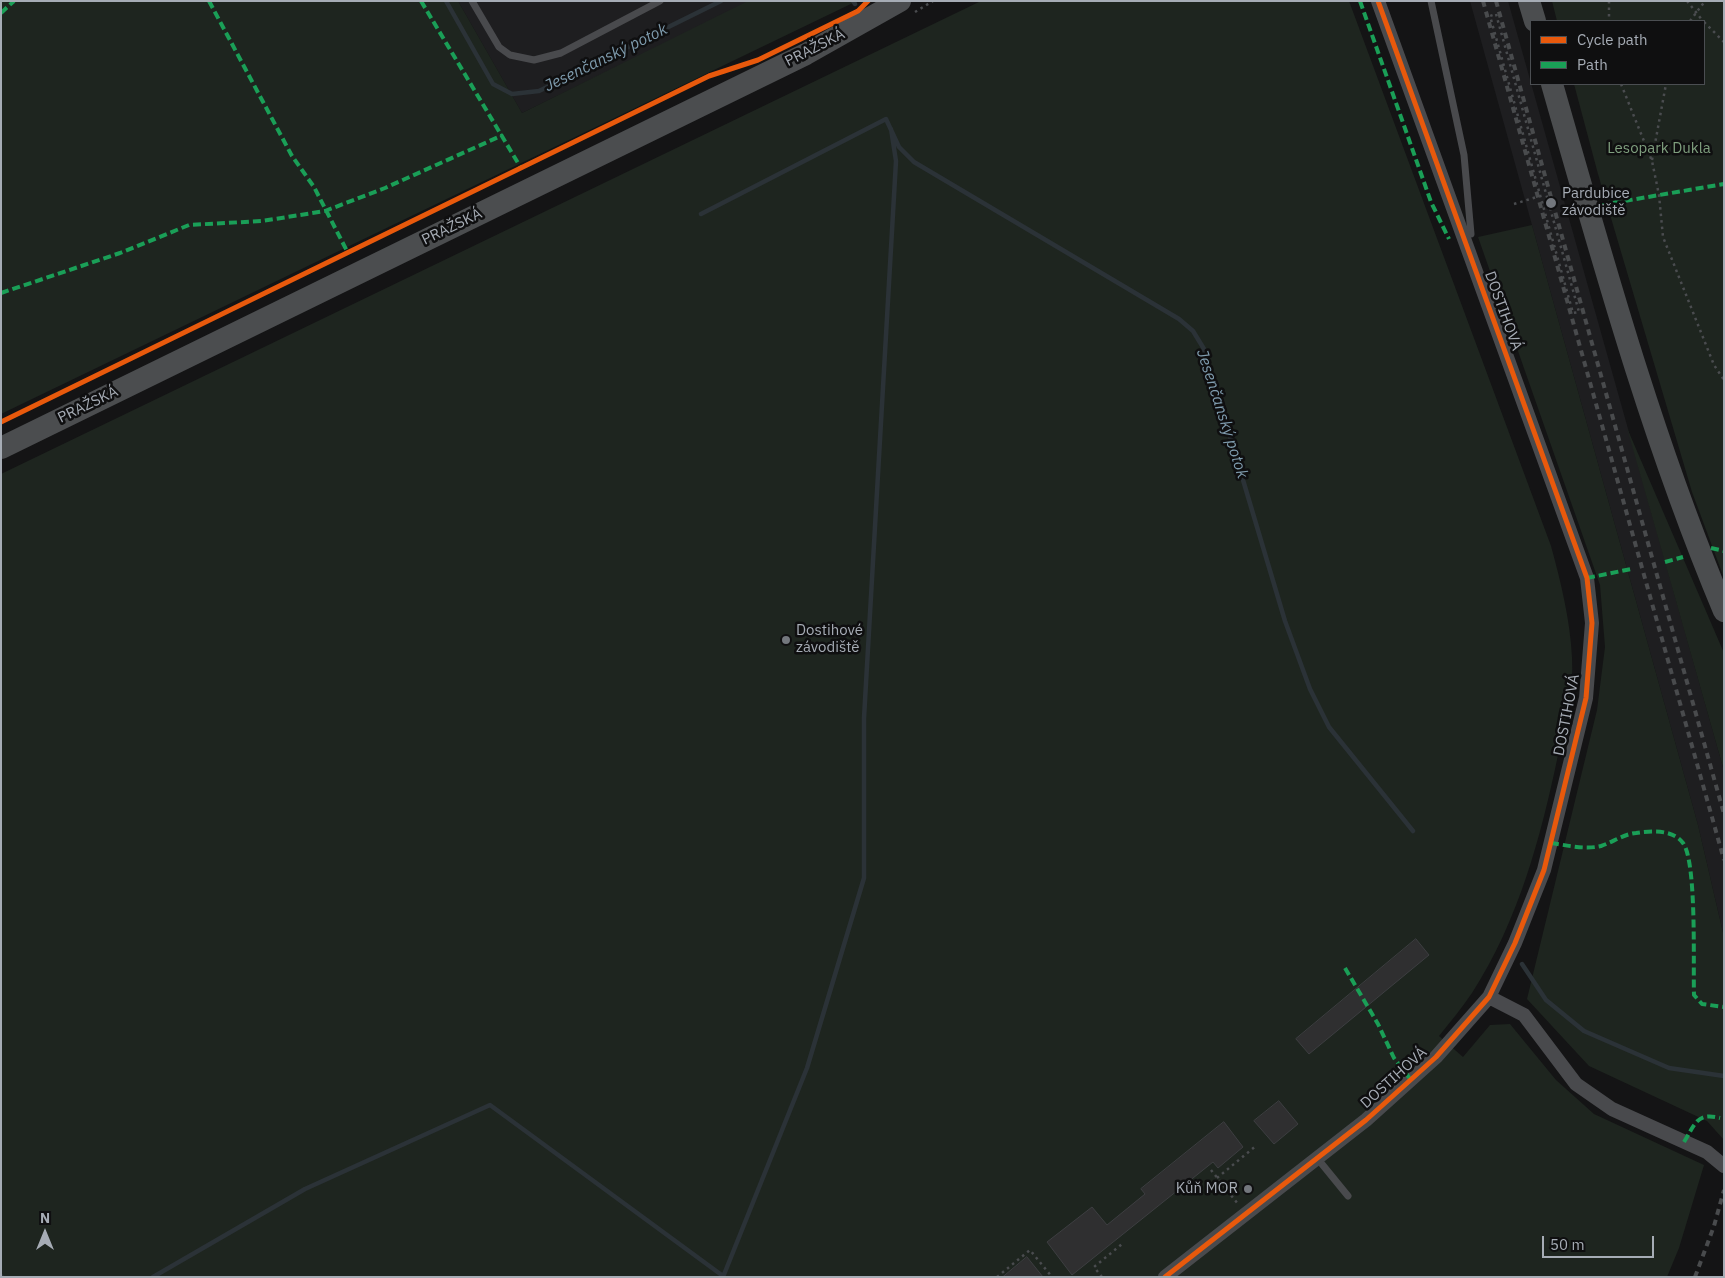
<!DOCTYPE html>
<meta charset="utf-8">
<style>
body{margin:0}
#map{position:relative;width:1725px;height:1278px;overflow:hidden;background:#141415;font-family:"IBM Plex Sans",sans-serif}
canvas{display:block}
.frame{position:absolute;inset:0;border:2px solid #a6acb5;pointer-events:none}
.legend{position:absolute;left:1530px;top:20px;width:175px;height:65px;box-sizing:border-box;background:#0f0f10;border:1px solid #4b4e52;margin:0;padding:6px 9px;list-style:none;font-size:15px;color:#a6acb5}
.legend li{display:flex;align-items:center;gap:10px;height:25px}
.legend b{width:25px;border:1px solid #4b4e52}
.north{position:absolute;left:20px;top:1208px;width:50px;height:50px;-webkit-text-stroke:4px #0f0f10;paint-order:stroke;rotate:0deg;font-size:14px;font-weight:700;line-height:20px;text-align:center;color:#a6acb5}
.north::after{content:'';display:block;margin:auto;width:18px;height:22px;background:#a6acb5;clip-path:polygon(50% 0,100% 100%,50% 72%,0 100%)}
.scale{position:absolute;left:1542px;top:1236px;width:112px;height:22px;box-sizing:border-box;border:2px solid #a6acb5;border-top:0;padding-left:6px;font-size:15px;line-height:18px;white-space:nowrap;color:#a6acb5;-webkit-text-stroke:4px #0f0f10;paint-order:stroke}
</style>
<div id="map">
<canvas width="1725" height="1278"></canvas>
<div class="frame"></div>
<ul class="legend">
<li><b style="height:6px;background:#e8590c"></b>Cycle path</li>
<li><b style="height:6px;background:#1a9f57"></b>Path</li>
</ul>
<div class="north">N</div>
<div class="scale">50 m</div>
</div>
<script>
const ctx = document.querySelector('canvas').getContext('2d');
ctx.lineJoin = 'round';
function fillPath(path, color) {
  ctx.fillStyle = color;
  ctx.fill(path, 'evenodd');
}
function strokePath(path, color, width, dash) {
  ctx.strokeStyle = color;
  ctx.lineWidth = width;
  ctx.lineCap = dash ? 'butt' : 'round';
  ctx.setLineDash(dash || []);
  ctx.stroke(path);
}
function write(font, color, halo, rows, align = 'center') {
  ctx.font = font + ' "IBM Plex Sans",sans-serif';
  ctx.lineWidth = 5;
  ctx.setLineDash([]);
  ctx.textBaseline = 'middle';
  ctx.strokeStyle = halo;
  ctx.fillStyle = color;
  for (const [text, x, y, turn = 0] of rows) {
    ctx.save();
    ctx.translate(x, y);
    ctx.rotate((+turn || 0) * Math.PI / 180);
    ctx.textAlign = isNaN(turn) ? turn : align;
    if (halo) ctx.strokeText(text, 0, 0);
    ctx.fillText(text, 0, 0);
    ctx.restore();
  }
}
const built = new Path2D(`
 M458,1H752L522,113Z
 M1470,1H1508L1724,771V937L1698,825Z`);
const green = new Path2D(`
 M1,1H458L522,113L748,1H857L1,414Z
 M981,1H1349L1551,546C1561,583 1570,619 1572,657C1574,690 1565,723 1558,755C1541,837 1518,922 1472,993C1462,1008 1450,1022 1439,1036L1463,1057L1490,1025L1510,1024L1556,1080L1594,1114L1704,1165L1679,1248L1667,1277H1V474Z
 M1552,1H1724V578L1692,492L1598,174L1574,84H1704V21H1557Z
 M1532,225L1698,825L1724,937V1140L1707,1121L1589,1066L1527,999L1597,710L1605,647L1600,585L1478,237Z
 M1627,428L1724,653V771Z`);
const stream = new Path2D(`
 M446,1L493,84L512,94L539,91L721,1
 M853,1L855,4
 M701,214L886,119L899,147L914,162L1179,319L1193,331L1204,349L1285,621L1310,689L1329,727L1413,831
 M1522,964L1546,1000L1584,1031L1669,1068L1724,1076
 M1,1276L2,1277
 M153,1277L305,1189L490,1105L723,1276
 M723,1277L807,1068L864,878V718L896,161L891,129`);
const building = new Path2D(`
 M1416,939L1429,955L1309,1054L1296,1039Z
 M1279,1101L1298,1124L1274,1144L1254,1121Z
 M1224,1122L1243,1147L1218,1168L1213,1162L1072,1275L1047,1242L1092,1207L1107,1225L1145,1194L1141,1189Z
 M1027,1257L1043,1277H1003Z`);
const path = new Path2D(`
 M1609,1V21
 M1687,1L1703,21
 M915,12L933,1
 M1496,14L1579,312L1573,313L1490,16Z
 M1690,21L1705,1
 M1704,22L1724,42
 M1621,84L1652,161L1659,195L1663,237L1714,365L1724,380
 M1652,160L1666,84
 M1514,204L1540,196
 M1211,1170L1238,1204
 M1217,1178L1257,1145
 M997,1277L1030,1250L1052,1277
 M1102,1277L1094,1267L1122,1244`);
const lane = new Path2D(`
 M472,1L499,47L510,55L534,60L561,53L660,1
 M1431,1L1464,155L1471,234
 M1317,1158L1348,1196`);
const street = new Path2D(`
 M1489,997L1524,1015L1576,1084L1612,1109L1707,1152L1724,1166
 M1165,1277L1366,1120L1436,1057L1489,997L1515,943L1544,870L1586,698L1592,623L1587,578L1378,1`);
const primary = new Path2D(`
 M1529,1L1535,21
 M1552,84C1603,262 1652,440 1724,611
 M1,448L806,54L900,1`);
const rail = new Path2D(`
 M1483,1L1724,860
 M1496,1L1724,814
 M1695,1277L1714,1226L1724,1190`);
const quiet = new Path2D(`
 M209,1L292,156L314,187L348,253
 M421,1L521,168
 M1360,1L1431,202L1449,239
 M1,13L14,1
 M1601,205L1724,184
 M1,293L120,253L189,225L262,221L325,211L385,188L503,135
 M1711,548L1724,551
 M1665,562L1683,557
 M1587,578L1631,569
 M1551,843C1566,845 1585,850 1601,846C1613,842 1624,834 1636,833C1651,831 1673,829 1683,843C1697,862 1693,966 1694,995L1702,1004L1724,1007
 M1345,968L1378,1024L1394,1058L1411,1080
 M1684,1142C1695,1124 1697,1112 1720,1118`);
const cycleway = new Path2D(`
 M1,422L709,76L758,60L858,11L868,1
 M1165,1277L1366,1120L1436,1057L1489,997L1515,943L1544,870L1586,698L1592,623L1587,578L1378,1`);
const markers = [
 [1551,203,6,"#73777d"],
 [786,640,5,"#73777d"],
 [1248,1189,5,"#73777d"]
];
const streetNames = [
 ["PRAŽSKÁ",815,48,-27],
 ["PRAŽSKÁ",452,227,-26],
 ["DOSTIHOVÁ",1503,311,70],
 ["PRAŽSKÁ",88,405,-26],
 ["DOSTIHOVÁ",1567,715,-79],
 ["DOSTIHOVÁ",1394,1078,-42]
];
const parkNames = [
 ["Lesopark Dukla",1659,149]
];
const poiNames = [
 ["Pardubice",1562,194],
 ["závodiště",1562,211],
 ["Dostihové",796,631],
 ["závodiště",796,648],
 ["Kůň MOR",1238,1189,"right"]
];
const waterNames = [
 ["Jesenčanský potok",606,58,-26],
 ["Jesenčanský potok",1222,414,72]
];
fillPath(built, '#1e1e20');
fillPath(green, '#1e251f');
strokePath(stream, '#2b3237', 4.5);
fillPath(building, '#2f2f30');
strokePath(building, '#3d3e41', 1);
strokePath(path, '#4a4c4f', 2.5, [2.5, 4]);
strokePath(lane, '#494a4d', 7);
strokePath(street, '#494a4d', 14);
strokePath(primary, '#4b4d4f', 22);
strokePath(rail, '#494b4d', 4, [6, 5]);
strokePath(quiet, '#1a9f57', 4, [8, 4]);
strokePath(cycleway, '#e8590c', 5);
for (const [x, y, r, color] of markers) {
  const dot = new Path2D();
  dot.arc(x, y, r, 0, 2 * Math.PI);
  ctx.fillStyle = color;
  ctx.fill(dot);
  strokePath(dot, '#0f0f10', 2);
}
write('15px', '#a6acb5', '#0f0f10', streetNames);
write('15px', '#7f9f7e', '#0f0f10', parkNames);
write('15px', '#a6acb5', '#0f0f10', poiNames, 'left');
write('italic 16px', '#7f9cae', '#0f0f10', waterNames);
</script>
